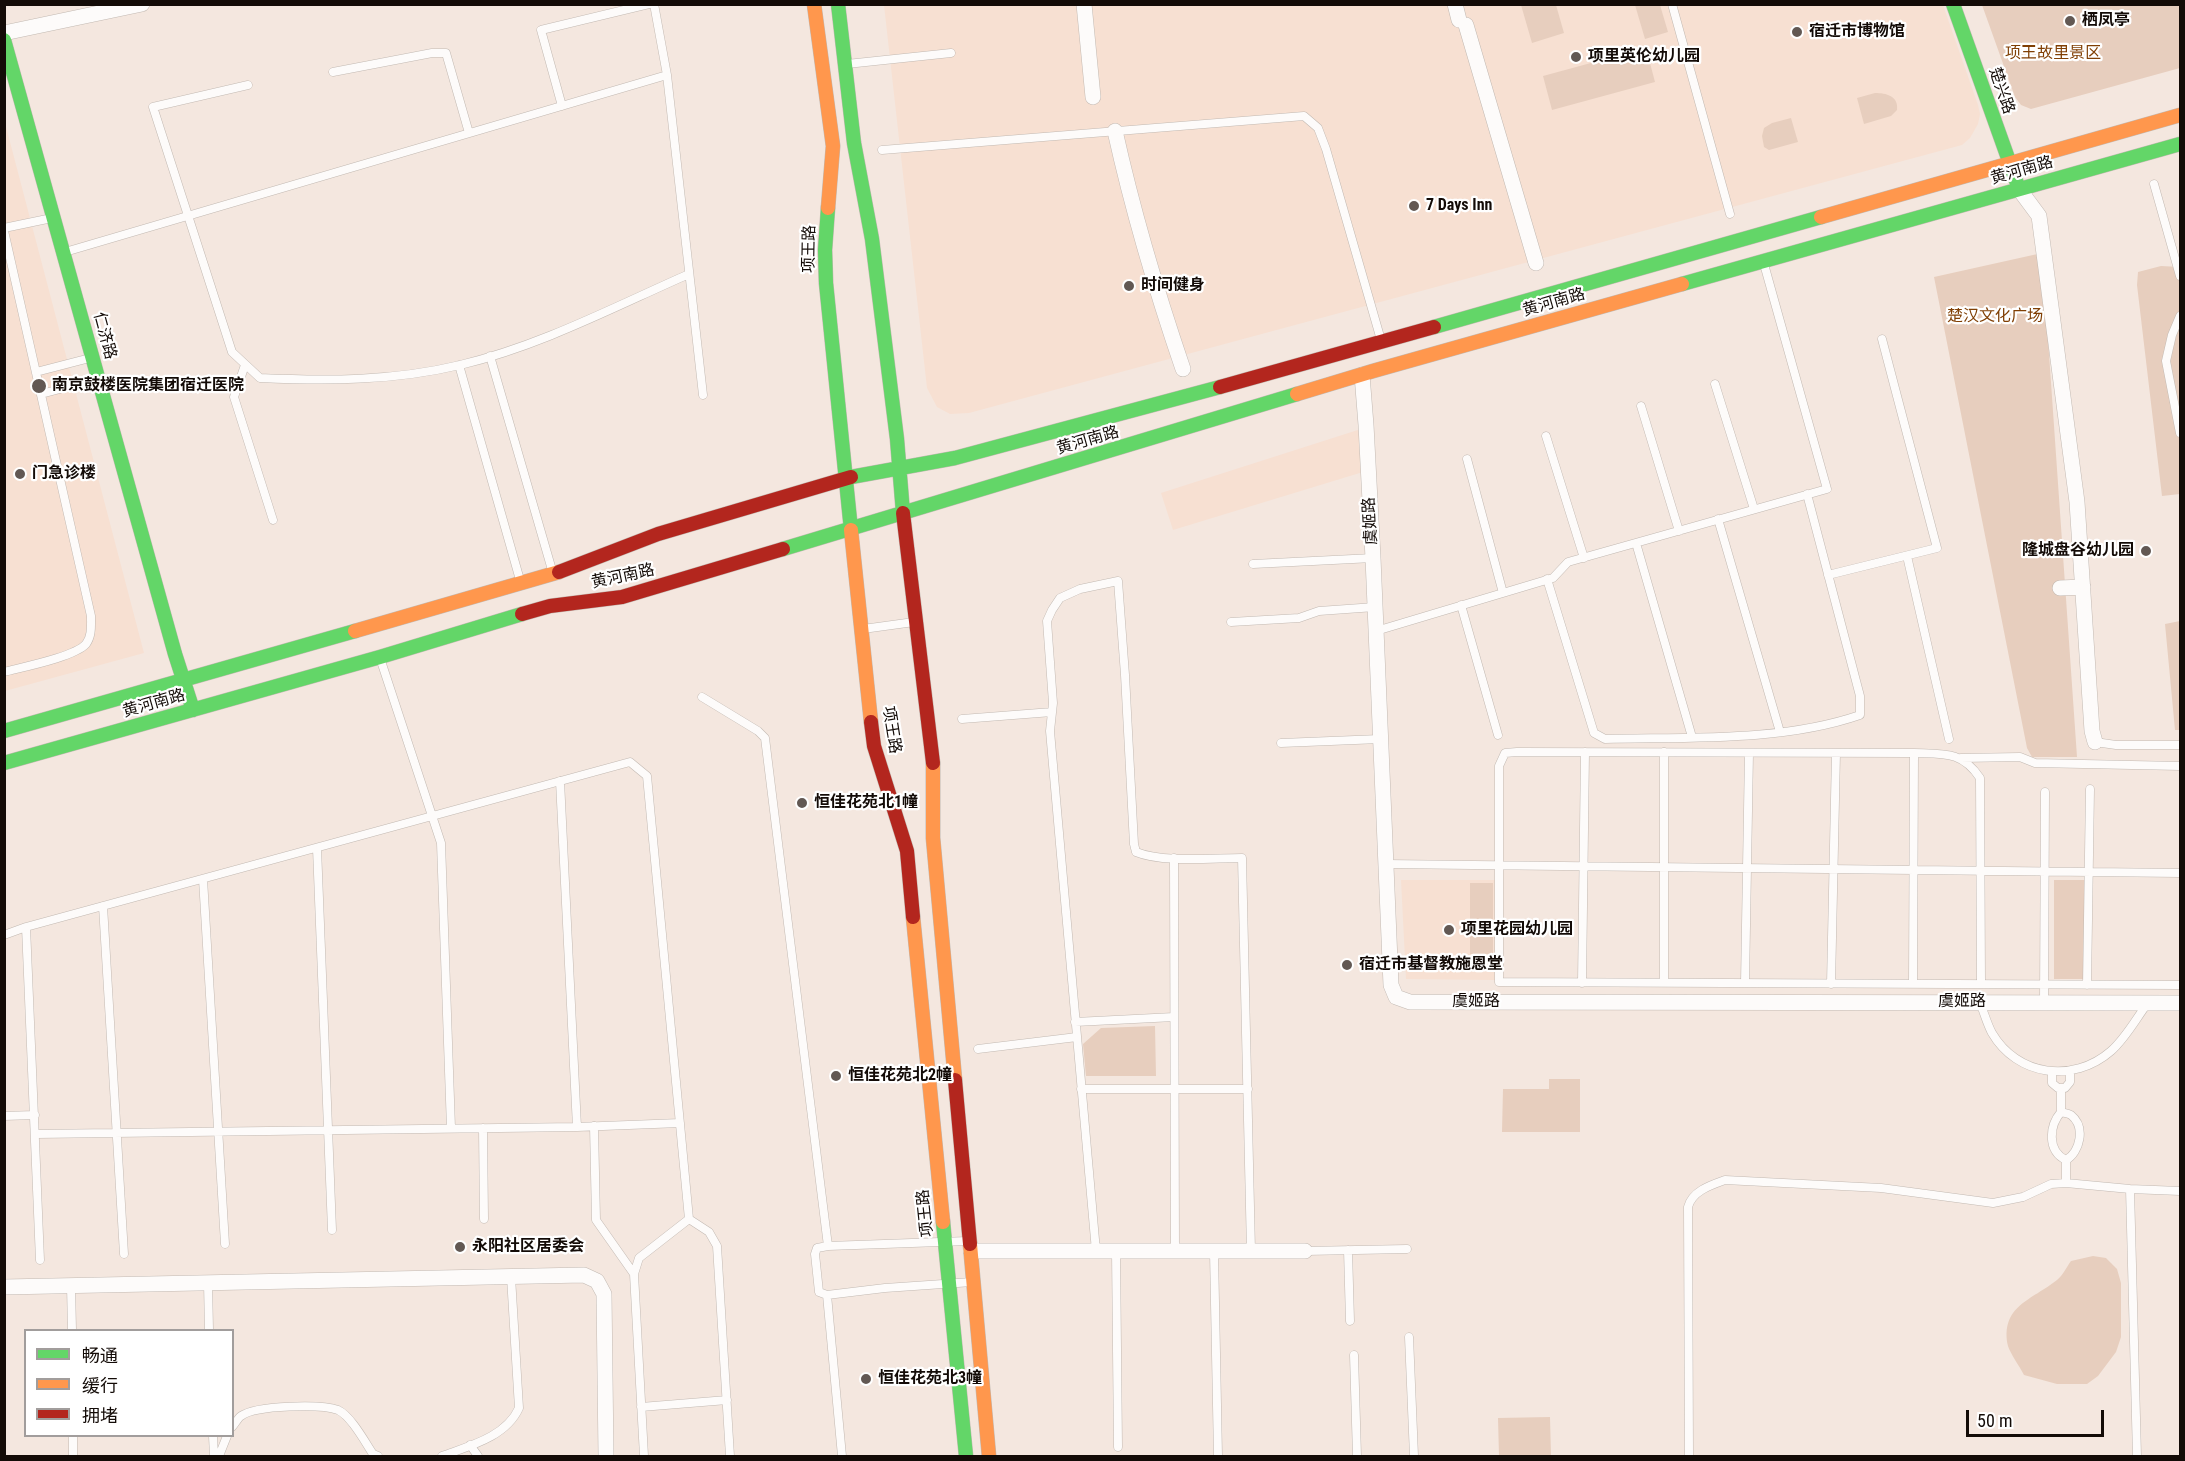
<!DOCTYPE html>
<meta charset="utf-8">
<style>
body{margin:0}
#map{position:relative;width:2185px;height:1461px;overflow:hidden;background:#f4e7df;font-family:"Roboto Condensed","Noto Sans SC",sans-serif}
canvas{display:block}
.frame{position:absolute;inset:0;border:6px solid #130b07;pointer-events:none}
.legend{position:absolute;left:24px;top:1329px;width:210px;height:108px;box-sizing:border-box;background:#fff;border:2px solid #a19d9c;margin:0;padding:8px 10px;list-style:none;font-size:18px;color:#130b07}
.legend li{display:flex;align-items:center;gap:12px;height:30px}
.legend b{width:30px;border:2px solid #a19d9c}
.scale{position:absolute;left:1966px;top:1410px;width:138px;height:27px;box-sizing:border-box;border:3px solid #130b07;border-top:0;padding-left:8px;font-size:18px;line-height:21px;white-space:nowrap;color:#130b07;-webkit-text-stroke:4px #fff;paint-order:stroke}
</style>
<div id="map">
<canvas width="2185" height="1461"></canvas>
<div class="frame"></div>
<ul class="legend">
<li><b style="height:8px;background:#63d668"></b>畅通</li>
<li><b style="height:8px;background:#ff974d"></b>缓行</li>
<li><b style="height:8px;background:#b3261e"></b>拥堵</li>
</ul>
<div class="scale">50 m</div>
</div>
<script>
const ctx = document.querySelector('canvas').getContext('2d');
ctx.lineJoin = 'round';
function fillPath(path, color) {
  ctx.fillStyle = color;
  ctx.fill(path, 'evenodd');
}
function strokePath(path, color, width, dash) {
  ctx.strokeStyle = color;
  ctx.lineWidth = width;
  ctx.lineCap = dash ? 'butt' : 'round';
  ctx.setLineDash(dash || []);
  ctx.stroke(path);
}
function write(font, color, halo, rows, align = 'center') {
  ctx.font = font + ' "Roboto Condensed","Noto Sans SC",sans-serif';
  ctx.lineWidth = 4.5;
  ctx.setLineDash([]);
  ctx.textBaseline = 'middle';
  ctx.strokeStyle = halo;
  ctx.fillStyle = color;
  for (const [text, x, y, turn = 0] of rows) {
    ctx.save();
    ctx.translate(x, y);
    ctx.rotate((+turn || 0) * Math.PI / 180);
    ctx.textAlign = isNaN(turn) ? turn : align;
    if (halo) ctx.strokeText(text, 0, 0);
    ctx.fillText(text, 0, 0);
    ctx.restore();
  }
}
const built = new Path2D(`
 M884,5H1943L1978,105L1980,114L1978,124L1970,138L1962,145L969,413L950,414L937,407L927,388Z
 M4,119L144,653L5,691H4Z
 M1361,429L1363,472L1173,530L1161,493Z
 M1401,880H1495V980L1406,979Z`);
const green = new Path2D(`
 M1524,4L1556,5L1564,33L1532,43L1521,5Z
 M1635,5H1660L1668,32L1645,39Z
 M1982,5H2180V68L2031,109L2021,105L2015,97Z
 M1646,48L1655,82L1552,110L1543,76Z
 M1875,93C1886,93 1899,96 1897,110L1891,116L1864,124L1857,98Z
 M1791,118L1798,142L1769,150L1764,147L1762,136L1764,128L1772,123Z
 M2042,253L2077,757H2032L2027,748L1934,277Z
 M2161,266L2180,267V494L2162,496L2137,285L2138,272Z
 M2180,621V730H2175L2165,624Z
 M2054,880H2085L2084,979H2054Z
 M1470,883H1493V954H1470Z
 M1155,1026L1156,1076H1086L1083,1044L1101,1028Z
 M1549,1079H1580V1132H1502L1503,1089H1549Z
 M2093,1256L2106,1258L2117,1269L2121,1283V1337L2116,1352L2098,1376L2087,1384H2057L2024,1375C2020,1367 2010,1353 2008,1346C2000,1306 2032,1300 2057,1280C2063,1275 2066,1268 2071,1261Z
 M1550,1417L1551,1456H1499L1498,1418Z`);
const lane = new Path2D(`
 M654,4L667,75
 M1672,4L1730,214
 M847,64L951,53
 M333,72L432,53H446L469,133
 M248,85L153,107L232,352L260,378C327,381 394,381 460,365C540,346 614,307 689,274
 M562,106L541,30L649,4
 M882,150L1304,116L1318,128L1326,149L1381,340
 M2154,184L2180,276
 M4,228L52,218
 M4,231L91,616C91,626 92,636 86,644C74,657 23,667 4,672
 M65,252L667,75L703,395
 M2180,316L2172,335L2166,361L2180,433
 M490,356L552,570
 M245,365L234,397L273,520
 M459,365L520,580
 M36,372L90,358
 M1715,384L1754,509
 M41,394L98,379
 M1641,406L1679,531
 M1546,436L1584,558
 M1467,459L1503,593
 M1718,519L1780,732
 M1636,543L1692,737
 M1907,556L1949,739
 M1253,564L1373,558
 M1828,575L1937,548L1882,339
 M1547,579L1594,733L1605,739C1687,737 1782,742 1860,715V696L1807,494
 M1461,605L1498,735
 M1231,622L1299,618L1319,611L1375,607
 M863,629L914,622
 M1376,631L1553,578L1568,562L1827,489L1764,264
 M381,661L441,843L451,1128
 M702,697L758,731L765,738L828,1246L968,1241
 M962,719L1052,712
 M2095,742L2116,745H2180
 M1281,743L1380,739
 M1961,758L2020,757L2035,763L2180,766
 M560,781L577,1127
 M317,848L332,1230
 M1174,858L1175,1252
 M1385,864L2180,873
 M203,879L225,1244
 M103,906L124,1254
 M4,935L26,927
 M1664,982V752
 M1582,983L1585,752
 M1745,983L1749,753
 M1913,983L1914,753
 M1831,984L1836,753
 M1981,984L1980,778C1962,751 1944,754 1914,753L1517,752L1505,753L1499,766V982L2180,985
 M2087,985L2090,789
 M1980,1003C1984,1012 1987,1024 1992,1033C2017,1076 2073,1084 2111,1051C2125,1039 2136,1019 2147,1004
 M2044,1003L2045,792
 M1075,1022L1174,1017
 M978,1049L1077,1037
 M2052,1072V1083L2058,1088H2065L2070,1082V1071
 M2061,1088V1112C2049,1126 2047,1151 2066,1160C2080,1152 2086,1127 2071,1115C2068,1113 2064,1113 2061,1112
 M1081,1089H1248
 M4,1116L35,1115
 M594,1126L596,1220L634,1274
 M483,1128L484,1219
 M36,1134L577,1127L680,1123
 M2066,1160V1183
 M2130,1189L2137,1456
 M1348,1250L1350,1321
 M1096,1251L1050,731L1053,703L1047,621L1052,610L1060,598L1080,589L1118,581L1125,675L1134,844L1136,852C1162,863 1212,858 1242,858L1251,1251
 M1116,1251L1118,1447
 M1305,1251L1407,1249
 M1214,1252L1218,1456
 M40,1260L26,927L630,762L647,776L689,1219L709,1232L717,1246L730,1456
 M208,1283L209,1330
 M71,1286L72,1330
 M827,1295L819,1292L815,1254L817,1248L828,1246
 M1409,1337L1414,1456
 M1354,1355L1357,1456
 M641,1407L727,1400
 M232,1427C235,1424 238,1418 241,1416C256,1405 322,1404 338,1410C351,1416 365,1442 373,1454L378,1456
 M73,1436V1456
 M213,1436L214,1456
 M470,1445L478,1456
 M219,1456L227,1436
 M442,1456C469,1446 506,1437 519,1408L511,1277
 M644,1456L634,1274L639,1258L689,1219
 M842,1456L827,1295L885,1288L972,1282
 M1689,1456L1688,1207C1692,1191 1711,1185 1725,1180L1881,1188L1993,1203L2023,1197L2051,1184L2066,1183L2130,1189L2180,1191`);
const street = new Path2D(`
 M1084,4L1093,97
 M1455,4L1459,20
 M1466,25L1536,263
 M4,33L142,4
 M1115,131C1133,212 1156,290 1183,369
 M2019,189L2039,216L2077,502L2092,731L2095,742
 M1362,375L1366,425L1373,558L1391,985L1396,997L1410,1002L2180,1003
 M2060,588L2083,587
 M971,1251H1305
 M4,1287L584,1275L597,1281L604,1294L606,1456`);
const fast = new Path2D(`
 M838,4L854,143L872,239L897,439L903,513
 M1953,4L2019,189
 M4,40L175,654L193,710
 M828,208L825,250L826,283L851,530
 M1682,284L2180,144
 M1434,327L1821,217
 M851,477L955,458L1220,387
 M783,549L1297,394
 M4,731L355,631
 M4,763L380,657L522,614
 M943,1222L966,1456`);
const slow = new Path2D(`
 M814,4L833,146L828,208
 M1821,217L2180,115
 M1297,394L1373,371L1682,284
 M851,530L871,722
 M355,631L559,572
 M933,763V838L955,1080
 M913,917L943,1222
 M970,1244L989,1456`);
const jam = new Path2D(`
 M1220,387L1434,327
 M903,513L933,763
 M559,572L658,534L851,477
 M522,614L550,606L622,597L783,549
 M871,722L874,746L907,851L913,917
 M955,1080L970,1244`);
const markers = [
 [2070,21,6,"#625853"],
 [1797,32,6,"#625853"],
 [1576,57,6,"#625853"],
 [1414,206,6,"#625853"],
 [1129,286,6,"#625853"],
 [39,386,8,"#625853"],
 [20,474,6,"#625853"],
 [2146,551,6,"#625853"],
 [802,803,6,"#625853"],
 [1449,930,6,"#625853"],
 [1347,965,6,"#625853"],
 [836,1076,6,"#625853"],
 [460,1247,6,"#625853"],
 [866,1379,6,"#625853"]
];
const poiNames = [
 ["栖凤亭",2082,21],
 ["宿迁市博物馆",1809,32],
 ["项里英伦幼儿园",1588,57],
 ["7 Days Inn",1426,206],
 ["时间健身",1141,286],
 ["南京鼓楼医院集团宿迁医院",52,386],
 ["门急诊楼",32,474],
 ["隆城盘谷幼儿园",2134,551,"right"],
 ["恒佳花苑北1幢",814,803],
 ["项里花园幼儿园",1461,930],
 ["宿迁市基督教施恩堂",1359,965],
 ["恒佳花苑北2幢",848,1076],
 ["永阳社区居委会",472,1247],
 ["恒佳花苑北3幢",878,1379]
];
const parkNames = [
 ["项王故里景区",2053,54],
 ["楚汉文化广场",1995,317]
];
const streetNames = [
 ["楚兴路",2001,91,71],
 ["黄河南路",2022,171,-16],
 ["项王路",810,249,-89],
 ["黄河南路",1554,303,-16],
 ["仁济路",104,336,75],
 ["黄河南路",1088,441,-16],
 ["虞姬路",1371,521,-93],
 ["黄河南路",623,577,-12],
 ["黄河南路",154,704,-16],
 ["项王路",891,730,81],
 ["虞姬路",1476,1002],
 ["虞姬路",1962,1002],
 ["项王路",926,1213,-96]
];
fillPath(built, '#f7e0d2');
fillPath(green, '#e7cebe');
strokePath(lane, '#c2b9b2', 9);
strokePath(street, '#c2b9b2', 16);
strokePath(fast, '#c2b9b2', 15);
strokePath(slow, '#c2b9b2', 15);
strokePath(jam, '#c2b9b2', 15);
strokePath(lane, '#fdfbfa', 8);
strokePath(street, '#fdfbfa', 15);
strokePath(fast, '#63d668', 14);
strokePath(slow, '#ff974d', 14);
strokePath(jam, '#b3261e', 14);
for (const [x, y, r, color] of markers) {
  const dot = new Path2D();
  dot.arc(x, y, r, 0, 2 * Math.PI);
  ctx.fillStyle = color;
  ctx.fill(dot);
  strokePath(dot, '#fff', 2);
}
write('bold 16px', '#130b07', '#fff', poiNames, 'left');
write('16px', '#803f04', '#fff', parkNames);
write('16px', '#130b07', '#fff', streetNames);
</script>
